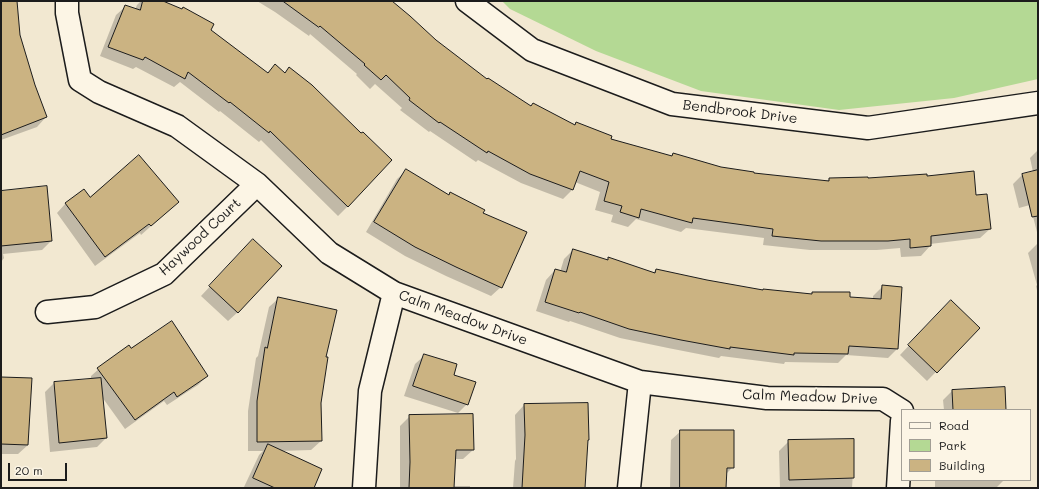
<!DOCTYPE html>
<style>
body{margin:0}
#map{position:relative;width:1039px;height:489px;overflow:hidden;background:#f2e8d1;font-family:Mali,sans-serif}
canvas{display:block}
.frame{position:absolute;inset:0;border:2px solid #1c1c1c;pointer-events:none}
.legend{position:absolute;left:901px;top:409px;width:130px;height:72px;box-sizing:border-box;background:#fcf5e5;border:1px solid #a29e95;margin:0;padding:5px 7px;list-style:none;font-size:12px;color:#1c1c1c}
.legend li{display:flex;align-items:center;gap:8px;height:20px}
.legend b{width:20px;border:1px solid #a29e95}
.scale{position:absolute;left:8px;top:463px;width:59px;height:18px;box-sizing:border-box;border:2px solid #1c1c1c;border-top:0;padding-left:5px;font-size:12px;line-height:14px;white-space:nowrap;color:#1c1c1c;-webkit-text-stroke:3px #fcf5e5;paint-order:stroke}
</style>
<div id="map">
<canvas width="1039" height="489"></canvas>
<div class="frame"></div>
<ul class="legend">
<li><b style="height:5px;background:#fcf5e5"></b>Road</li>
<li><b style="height:11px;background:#b4d994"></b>Park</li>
<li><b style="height:11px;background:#cbb382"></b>Building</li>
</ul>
<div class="scale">20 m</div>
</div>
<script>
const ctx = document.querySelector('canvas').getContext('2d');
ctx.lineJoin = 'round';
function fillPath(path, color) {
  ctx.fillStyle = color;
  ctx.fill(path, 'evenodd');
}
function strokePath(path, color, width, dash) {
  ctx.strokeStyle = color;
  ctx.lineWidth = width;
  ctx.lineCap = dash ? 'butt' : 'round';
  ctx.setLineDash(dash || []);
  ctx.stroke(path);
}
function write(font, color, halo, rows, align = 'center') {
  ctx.font = font + ' Mali,sans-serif';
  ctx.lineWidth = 3.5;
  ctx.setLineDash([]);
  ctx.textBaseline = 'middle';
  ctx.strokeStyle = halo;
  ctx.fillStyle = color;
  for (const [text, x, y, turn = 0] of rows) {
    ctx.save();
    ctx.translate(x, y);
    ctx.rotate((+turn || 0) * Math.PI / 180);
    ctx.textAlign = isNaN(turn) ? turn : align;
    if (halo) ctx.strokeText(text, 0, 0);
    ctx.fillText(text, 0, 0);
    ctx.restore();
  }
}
const green = new Path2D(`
 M502,1H1038V79L954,98L839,110L701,91L596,51L510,9Z`);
const shadow = new Path2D(`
 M1,1H16L19,35L34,85L46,117L37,127L1,140Z
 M141,1H160L210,30L267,73L275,66L284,74L289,68L348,206L338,216L261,140L259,142L220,111L219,112L180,82L174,87L136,67L133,69L100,56L116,15L126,6L135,10L137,5Z
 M257,1H391L435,41L487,80L530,107L574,126L576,123L609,139L671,157L674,154L720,168L753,174L827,181L829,179L975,196L990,229L980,238L930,244V246L921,256L901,257L900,248L877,250H810L763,245L764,238L686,228L681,232L636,219L628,227L611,222L613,215L595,210L600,192L575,182L572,190L563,199L521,183L478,160L476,162L430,131L429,132L400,110L402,108L375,84L370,89L356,75L357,74L310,34L309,36L275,12Z
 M1038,150V236L1030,205L1019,208L1013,184L1022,175L1033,172L1030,158Z
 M407,170L448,195L450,194L482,213L501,287L491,296L446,276L405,256L366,232L397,179Z
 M90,198L178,202L168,211L141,235L140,233L95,266L57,213L66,203Z
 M1,205L51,241L42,250L3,254L4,258L1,262Z
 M1037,244H1038V295L1036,286L1037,285L1028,253Z
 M244,250L238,312L228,321L201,296Z
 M573,250L607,260L609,258L653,273L656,270L707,281L762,291L763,290L811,295L813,293L849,298L873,300V296L883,286L897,349L888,358L846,355L838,363L785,362L784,364L721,356L719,358L668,348L620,338L570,321L569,322L536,311L546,280L555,270L560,272L564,259Z
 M279,298L325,358L320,403L321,441L311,450L280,451L313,488H246L244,487L259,455L263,451H248V411L256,358L258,356L269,307Z
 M951,301L979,328L927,381L900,355Z
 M131,349L207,376L198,385L167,405L164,401L125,429L102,397L106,438L97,447L50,452L45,392L54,383L91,380V376L101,367Z
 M425,355L452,376L467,404L458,413L404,396L415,364Z
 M1,378L28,445L18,454H1Z
 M952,391L1005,410H944L943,400Z
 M524,405L584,488H513L515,461L516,459L515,415Z
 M410,416L473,450L463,459H454L453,486H470V488H400V426Z
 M681,431L733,467L725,475V488H670L671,440Z
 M789,441L853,472L852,488H780L779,451Z
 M935,480H1004L996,488H935Z`);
const building = new Path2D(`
 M1,1H17L20,35L35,85L47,117L1,135Z
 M143,1H163L182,9L183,7L214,24L211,30L268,73L275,64L285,73L289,67L312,85L361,133L363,132L392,160L348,207L270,131L269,133L230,102L229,103L188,72L185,79L145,57L143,60L108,47L125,5L140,10Z
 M283,1H392L410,16L436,40L487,79L488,78L531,106L533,103L575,125L576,122L612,136L611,139L672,156L673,153L721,167L754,172V173L829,181V178L868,177V178L927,174V176L974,171L976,195L987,194L991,229L931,236V246L910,248V239L888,241H821L772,236L773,229L693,218L692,223L641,209L639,218L620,212L622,206L604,201L609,182L580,171L573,190L530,174L488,151L487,153L440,122L439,123L409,100L410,98L386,75L381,80L364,65L365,64L320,26L319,27Z
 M139,155L179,202L151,226L149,224L105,257L65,203L84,189L90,197Z
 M406,169L449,195L450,192L485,210L483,213L527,232L502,288L456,267L415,247L374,222Z
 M1038,170V216L1032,217L1022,174Z
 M47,186L52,241L1,246V191Z
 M253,239L282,266L238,313L209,286Z
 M573,249L608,260V257L655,273L656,269L707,280L763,290V289L812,294V292H850V297L881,299L882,285L902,287L898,349L849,346L848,354L794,353V355L730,347V349L681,340L629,329L580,312L579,313L545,302L555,269L566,272Z
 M278,297L337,310L326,357H328L321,403L322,441L257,442V401L265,347L267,348Z
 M951,300L980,328L937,373L908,345Z
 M172,321L208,376L177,397L174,392L135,420L97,368L129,345L131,348Z
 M424,354L457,364L454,375L476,382L468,405L413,386Z
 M1,377L32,378L28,445L1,444Z
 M101,378L107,438L59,443L54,382Z
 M1005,387L1006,410H953L952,390Z
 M588,403L589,440H588L585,488H522L525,435L524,404Z
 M473,414L474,450H456L454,488H409L410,462L409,415Z
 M680,430H734V468H727L726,488H680Z
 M854,439V478L789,480L788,440Z
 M268,444L322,469L314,488H275L253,478Z`);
const street = new Path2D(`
 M67,1V13L80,80L99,92L177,126L257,184L329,253L394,293L640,382L767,398L883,399L902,411
 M47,312L95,307L164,274L257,184
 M364,488L370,391L394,293
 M629,488L640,382
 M898,488L902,421`);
const secondary = new Path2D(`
 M467,1L532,50L672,104L868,128L1038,103`);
const streetNames = [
 ["Bendbrook Drive",740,112,7],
 ["Haywood Court",200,237,-43],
 ["Calm Meadow Drive",463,318,20],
 ["Calm Meadow Drive",810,397,2]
];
fillPath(green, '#b4d994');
fillPath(shadow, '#0003');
fillPath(building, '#cbb382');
strokePath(building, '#1c1c1c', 1);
strokePath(street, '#1c1c1c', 25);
strokePath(secondary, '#1c1c1c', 25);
strokePath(street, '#fcf5e5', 22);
strokePath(secondary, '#fcf5e5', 22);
write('14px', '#1c1c1c', '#fcf5e5', streetNames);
</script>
